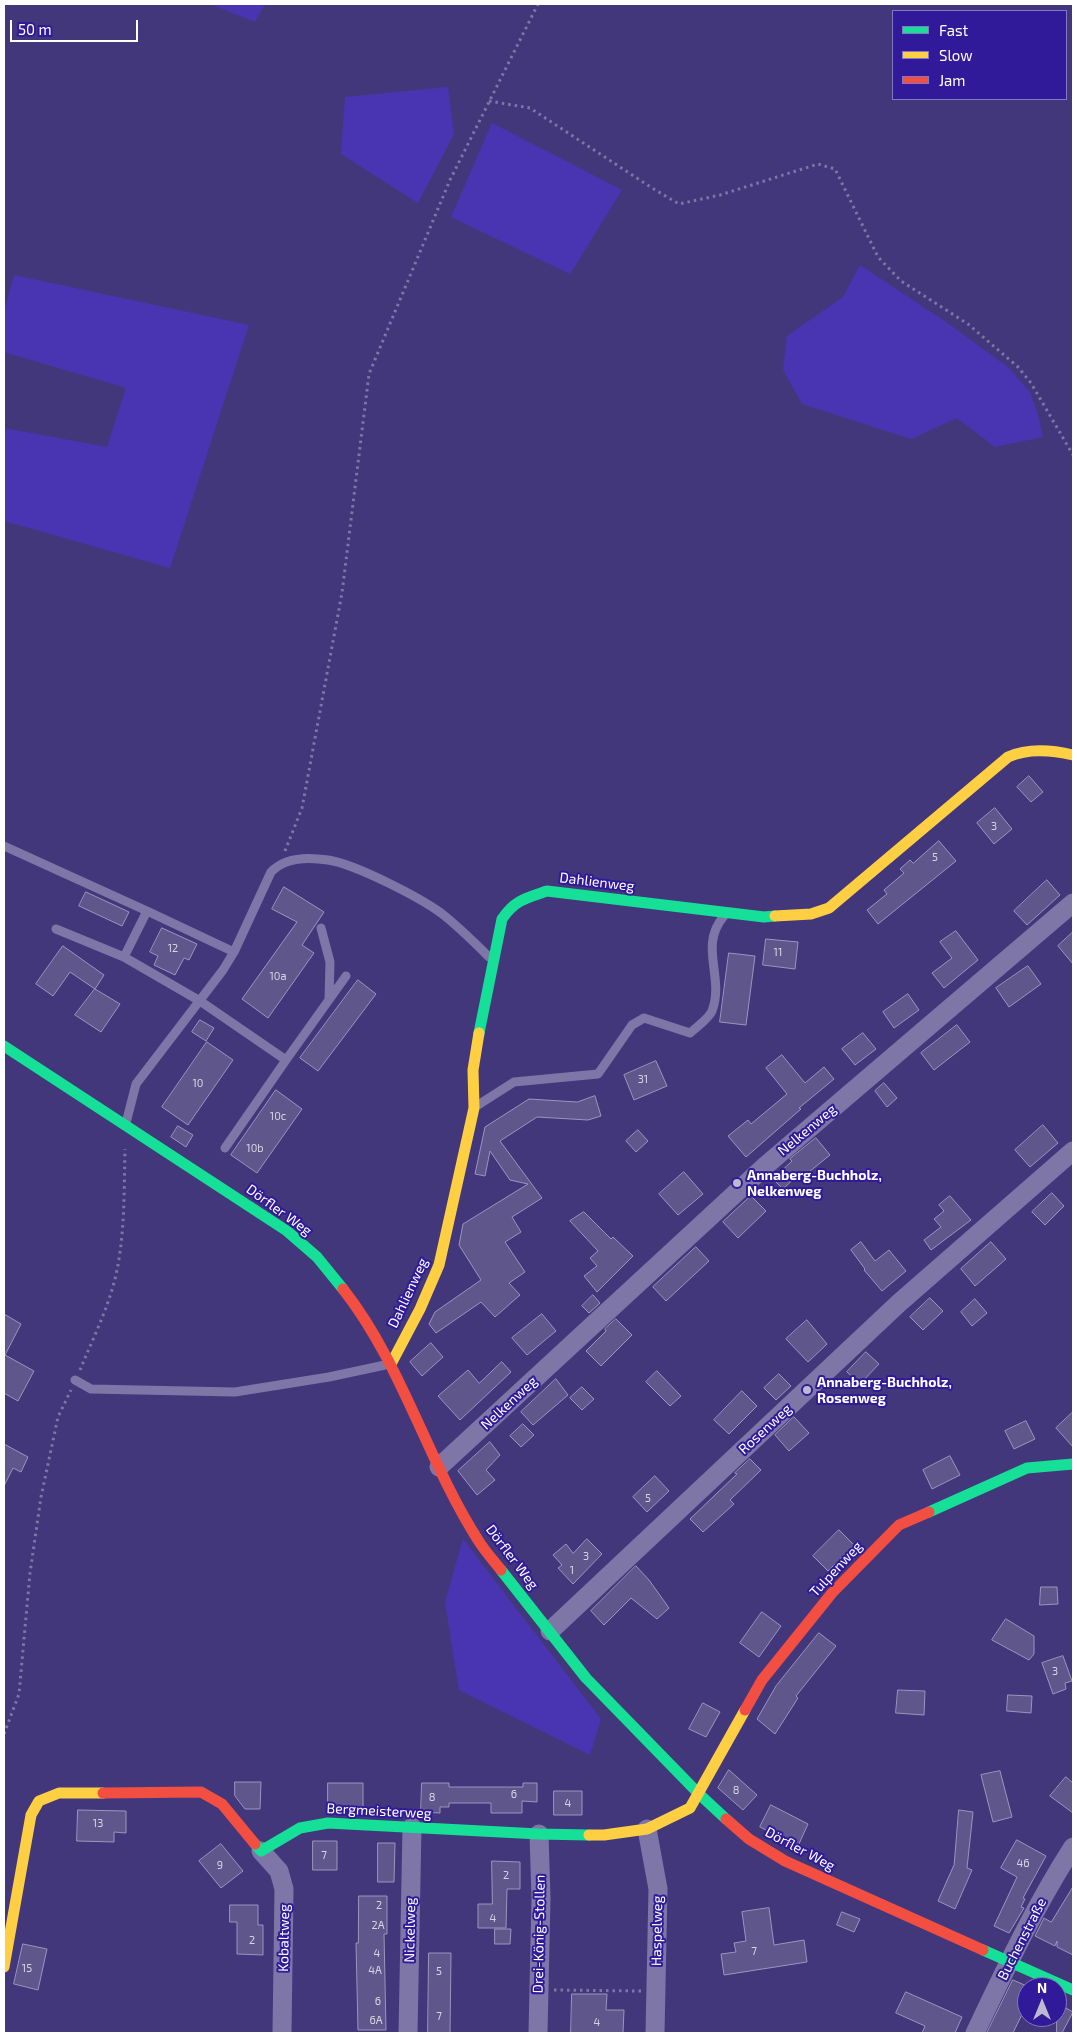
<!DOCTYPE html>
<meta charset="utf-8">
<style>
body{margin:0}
#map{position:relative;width:1077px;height:2037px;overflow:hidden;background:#43377c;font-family:"Exo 2",sans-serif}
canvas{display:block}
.frame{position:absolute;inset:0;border:5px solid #fff;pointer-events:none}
.legend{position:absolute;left:892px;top:10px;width:175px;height:90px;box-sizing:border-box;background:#301a99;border:1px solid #8376c2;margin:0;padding:6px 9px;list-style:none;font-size:15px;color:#fff}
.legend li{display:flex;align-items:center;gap:10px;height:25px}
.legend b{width:25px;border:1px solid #8376c2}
.north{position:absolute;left:1017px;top:1977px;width:50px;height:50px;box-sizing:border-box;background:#301a99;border:1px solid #8376c2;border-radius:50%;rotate:0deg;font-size:14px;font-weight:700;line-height:20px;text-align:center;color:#fff}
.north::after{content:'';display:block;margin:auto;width:18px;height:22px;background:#bdb9d1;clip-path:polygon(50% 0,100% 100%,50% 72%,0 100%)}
.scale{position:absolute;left:10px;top:20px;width:128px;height:22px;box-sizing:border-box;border:2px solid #fff;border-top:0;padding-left:6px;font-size:15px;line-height:18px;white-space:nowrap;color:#fff;-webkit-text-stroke:4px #301a99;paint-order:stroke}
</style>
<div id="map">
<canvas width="1077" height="2037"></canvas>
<div class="frame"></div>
<ul class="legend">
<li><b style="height:6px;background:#16e098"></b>Fast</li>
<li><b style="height:6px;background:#ffcf43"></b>Slow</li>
<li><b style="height:6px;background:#f24e42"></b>Jam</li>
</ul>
<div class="north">N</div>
<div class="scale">50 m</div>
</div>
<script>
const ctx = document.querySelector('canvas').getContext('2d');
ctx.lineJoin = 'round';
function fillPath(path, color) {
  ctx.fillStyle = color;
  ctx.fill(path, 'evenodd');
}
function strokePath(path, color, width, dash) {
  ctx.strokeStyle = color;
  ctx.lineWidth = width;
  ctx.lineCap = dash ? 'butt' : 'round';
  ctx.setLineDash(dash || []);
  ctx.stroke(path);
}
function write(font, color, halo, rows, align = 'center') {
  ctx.font = font + ' "Exo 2",sans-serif';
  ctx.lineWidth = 4;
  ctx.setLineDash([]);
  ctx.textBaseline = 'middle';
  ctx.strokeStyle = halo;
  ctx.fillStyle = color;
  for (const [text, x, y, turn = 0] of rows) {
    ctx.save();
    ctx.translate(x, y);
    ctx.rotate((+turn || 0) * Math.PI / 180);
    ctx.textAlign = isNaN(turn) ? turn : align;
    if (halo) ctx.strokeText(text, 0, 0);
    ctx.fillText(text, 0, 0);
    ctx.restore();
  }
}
const green = new Path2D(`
 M210,4H265L255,22Z
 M448,87L454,134L418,203L341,154L345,97Z
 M492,123L622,190L570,274L451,217Z
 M860,265L949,324L1009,368L1030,392L1038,415L1043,437L995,447L957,418L911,439L802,404L783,370L787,336L843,297Z
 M14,275L249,325L170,568L4,521V428L107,447L126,388L4,352V312Z
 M463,1539L601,1719L590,1755L459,1690L445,1602Z`);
const building = new Path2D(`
 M1029,776L1043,792L1031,802L1017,787Z
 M995,808L1012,829L994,844L977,823Z
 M939,841L956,861L878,924L867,910L887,894L884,890L904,873L900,869L910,860L913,863Z
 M1047,880L1060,895L1027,925L1014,911Z
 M284,887L324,912L302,945L314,953L268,1018L242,999L297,922L272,909Z
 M86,892L129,912L122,926L79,906Z
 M162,928L197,944L189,960L184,958L175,975L154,965L158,956L150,952Z
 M956,931L978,960L944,988L932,973L952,958L940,942Z
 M1073,932V964L1058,946Z
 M766,939L798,942L795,969L763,965Z
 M63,946L104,975L95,989L70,972L53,996L36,984Z
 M729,953L755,956L746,1025L720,1022Z
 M1028,966L1041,984L1009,1007L996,988Z
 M358,980L376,994L318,1071L300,1058Z
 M95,989L120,1004L101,1032L75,1015Z
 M908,994L919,1010L894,1028L883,1012Z
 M200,1020L214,1028L206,1041L192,1032Z
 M957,1025L970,1042L934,1070L921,1053Z
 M863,1033L876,1049L855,1065L842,1049Z
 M207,1042L233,1060L188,1125L162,1107Z
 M782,1055L805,1083L824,1067L834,1079L799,1108L801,1109L746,1157L728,1136L748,1120L751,1124L787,1094L766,1068Z
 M656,1061L667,1086L634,1100L624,1075Z
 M884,1083L897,1098L887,1107L875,1091Z
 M276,1090L302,1109L257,1173L231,1155Z
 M595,1096L601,1116L588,1120L537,1117L500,1141L542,1198L512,1217L521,1232L505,1242L525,1272L509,1283L520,1295L495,1317L481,1302L436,1333L429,1324L435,1312L481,1280L459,1245L463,1224L528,1184L510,1180L490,1151L485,1176L475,1174L485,1127L529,1099L577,1102Z
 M1043,1125L1058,1143L1030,1167L1015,1150Z
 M178,1126L193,1135L186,1147L171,1137Z
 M638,1130L648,1141L636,1152L626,1141Z
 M816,1138L830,1155L804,1176L801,1172L783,1189L773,1179L792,1161L790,1159Z
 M684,1172L703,1194L678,1215L659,1194Z
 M1052,1193L1064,1206L1045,1225L1032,1212Z
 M751,1196L766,1211L738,1238L723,1222Z
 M950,1196L971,1220L931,1250L924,1240L941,1227L934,1219L944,1211L939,1205Z
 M584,1212L611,1239L613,1237L633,1256L597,1292L584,1276L597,1266L590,1258L598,1251L570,1221Z
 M861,1242L875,1261L889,1250L906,1271L882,1291L864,1270L865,1269L851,1250Z
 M991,1242L1006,1259L975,1286L961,1269Z
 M696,1247L709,1261L666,1301L653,1287Z
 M593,1295L600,1303L589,1313L582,1306Z
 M930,1298L943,1311L923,1330L910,1317Z
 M975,1299L987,1313L972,1326L961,1312Z
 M4,1314L21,1324L5,1355L34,1371L18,1401L4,1393Z
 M542,1314L556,1331L527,1355L512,1338Z
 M616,1319L632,1335L601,1366L586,1351L606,1331L605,1329Z
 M807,1320L827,1344L808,1362L786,1339Z
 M431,1343L443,1357L422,1376L410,1362Z
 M866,1352L879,1364L860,1384L847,1372Z
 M502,1362L511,1372L460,1420L438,1396L468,1370L479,1383Z
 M657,1371L681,1396L670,1406L646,1382Z
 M779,1374L791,1386L776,1400L764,1388Z
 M556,1379L568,1395L533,1425L521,1412Z
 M582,1387L594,1399L582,1410L570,1398Z
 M742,1391L757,1406L729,1434L714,1420Z
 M1073,1412V1447L1056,1428Z
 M794,1417L809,1433L789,1451L775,1435Z
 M1026,1421L1035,1439L1014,1449L1005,1431Z
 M523,1424L534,1435L521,1447L510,1436Z
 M490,1442L500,1455L486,1470L495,1480L477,1495L458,1471Z
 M4,1444L28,1457L21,1472L13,1468L4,1486Z
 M950,1456L960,1475L932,1489L923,1470Z
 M750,1459L761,1470L730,1500L734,1504L703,1532L690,1519L737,1474L735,1473Z
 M655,1476L669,1491L647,1512L633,1497Z
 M839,1530L854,1545L828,1571L813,1556Z
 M587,1539L602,1554L573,1584L558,1568L562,1565L553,1555L566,1544L573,1553Z
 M636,1566L649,1580L669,1608L657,1619L631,1598L604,1625L591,1611Z
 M1041,1587H1057L1058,1604L1040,1605Z
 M762,1612L781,1626L759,1657L740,1643Z
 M1006,1619L1034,1636V1654L1029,1660L992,1640Z
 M819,1633L836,1646L796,1696L798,1698L775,1734L757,1719L776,1686Z
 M1063,1656L1072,1681L1065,1683L1066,1689L1053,1694L1042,1663Z
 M898,1690L925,1691L924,1715L896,1713Z
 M1008,1695L1032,1696L1031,1713L1007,1711Z
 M703,1703L720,1712L706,1737L689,1729Z
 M729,1770L757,1795L743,1810L718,1788Z
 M1000,1771L1012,1817L993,1822L981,1775Z
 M1066,1777L1073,1783V1813L1050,1796Z
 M235,1782H261L260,1809H245L235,1796Z
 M328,1783H363V1810L328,1808Z
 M422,1783H449V1787H523V1783H537V1802L522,1801V1813H491V1803H449V1807H440V1813L421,1812Z
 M554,1791H582V1815H554Z
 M771,1805L808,1824L798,1846L760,1827Z
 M78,1810L126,1811V1833L114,1832V1842L77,1841Z
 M959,1810L973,1812L967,1868L972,1870L955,1909L938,1901L954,1865Z
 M1017,1840L1046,1856L1023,1898L1025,1899L1021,1907L1024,1908L1009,1933L994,1926L1017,1877L1001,1868Z
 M313,1841H337V1870H313Z
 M378,1843H395L394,1882H378Z
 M221,1844L243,1871L221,1888L199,1861Z
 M492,1861L520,1862V1889H507L506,1928H478V1904H492Z
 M1073,1887V1955L1057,1947V1941L1055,1946L1035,1936L1044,1918L1051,1922Z
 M359,1896H387V1934H384L386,2030H358L356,1943H358Z
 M230,1905H258V1925H263V1955L237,1954V1922H230Z
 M769,1908L774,1945L804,1940L807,1962L724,1975L721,1954L736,1952L734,1943L746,1941L742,1912Z
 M842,1912L860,1919L854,1932L837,1925Z
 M495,1929H511L510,1944H495Z
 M23,1944L47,1949L38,1990L14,1984Z
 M429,1953H451L450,2033H428Z
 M1013,1980L1027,1986V2004L1013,2033H987Z
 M906,1992L962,2017L955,2033H922L925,2026L896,2013Z
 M572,1994H607L606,2010H624L623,2033H571Z
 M1057,2003L1073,2012L1062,2033H1057Z`);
const path = new Path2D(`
 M489,101L530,108L652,188L679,204L720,195L818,164L835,169L878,257L901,281L968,324L1018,367L1031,383L1073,455
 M285,851L302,808L342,593L369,374L450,180L538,4
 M80,1370C93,1338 110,1305 117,1270C125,1230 124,1189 125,1149
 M4,1734L19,1694L30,1573L41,1497L58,1417L71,1390
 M554,1990L641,1991`);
const lane = new Path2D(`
 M4,846L147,911
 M321,928L330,962L329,999
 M56,929L124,957L200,1001L286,1060L346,976
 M124,957L147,911L234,952
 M478,1105L514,1082L598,1074L632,1025L644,1018L690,1033C697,1027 709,1018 712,1011C725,977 698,946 724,916
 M126,1123L136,1084L223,970L234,952L271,872C285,857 309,857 328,860C355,864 419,897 441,913C458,926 474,942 489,957
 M225,1148L286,1060
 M75,1380L91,1389L235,1392L329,1377L385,1365`);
const street = new Path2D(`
 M439,1467L764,1167L1073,903
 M550,1631L899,1303L1073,1151
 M647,1829L658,1889L655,2033
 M261,1851L279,1871L284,1889L282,2033
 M408,2033L412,1827
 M538,2033L541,1898L539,1834
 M975,2033C1005,1970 1035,1906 1073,1847`);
const fast = new Path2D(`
 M479,1033L502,919C515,900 526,898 547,891L764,917L775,916
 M4,1046L287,1231L317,1257L343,1289
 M929,1512L1027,1468L1073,1464
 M501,1570L586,1678L698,1793L726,1819
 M255,1844L261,1851L300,1828L328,1823L539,1834L589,1835
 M983,1950L1073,1990`);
const slow = new Path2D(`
 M775,916L811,914L829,908L1008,757C1028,748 1052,750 1073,755
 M391,1364L420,1309L439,1265L474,1108L473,1070L479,1033
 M589,1835H604L647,1829L690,1808L745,1710
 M4,1967L31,1815L39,1801L59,1793H103`);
const jam = new Path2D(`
 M343,1289C402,1364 427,1460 478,1540C484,1550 493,1560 501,1570
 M745,1710L762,1680L832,1593L899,1525L929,1512
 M103,1793L201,1792L222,1804L255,1844
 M726,1819L749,1839L785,1861L983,1950`);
const markers = [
 [737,1183,5,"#bdb9d1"],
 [807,1390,5,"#bdb9d1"]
];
const numberNames = [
 ["3",994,826],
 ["5",935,857],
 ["12",173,948],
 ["11",778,952],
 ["10a",278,976],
 ["31",643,1079],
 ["10",198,1083],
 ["10c",278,1116],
 ["10b",255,1148],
 ["5",648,1498],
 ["3",586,1556],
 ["1",572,1570],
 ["3",1055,1671],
 ["8",736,1790],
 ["6",514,1794],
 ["8",432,1797],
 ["4",568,1803],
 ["13",98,1823],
 ["7",324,1855],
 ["46",1023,1863],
 ["9",220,1865],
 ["2",506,1875],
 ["2",379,1905],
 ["4",493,1918],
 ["2A",378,1925],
 ["2",252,1940],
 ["7",754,1951],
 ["4",377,1953],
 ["15",27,1968],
 ["4A",375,1970],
 ["5",439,1971],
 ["6",378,2001],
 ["7",439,2016],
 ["6A",376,2020],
 ["4",597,2022]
];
const streetNames = [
 ["Dahlienweg",597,882,7],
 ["Nelkenweg",807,1130,-40],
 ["Dörfler Weg",279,1210,36],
 ["Dahlienweg",408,1293,-65],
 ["Nelkenweg",509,1403,-43],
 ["Rosenweg",765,1429,-43],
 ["Dörfler Weg",512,1557,53],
 ["Tulpenweg",836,1569,-47],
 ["Bergmeisterweg",379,1811,3],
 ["Dörfler Weg",800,1849,28],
 ["Nickelweg",410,1930,-89],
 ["Haspelweg",657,1931,-89],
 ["Drei-König-Stollen",539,1934,-89],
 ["Kobaltweg",284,1938,-89],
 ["Buchenstraße",1022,1939,-63]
];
const poiNames = [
 ["Annaberg-Buchholz,",747,1175],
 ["Nelkenweg",747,1191],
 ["Annaberg-Buchholz,",817,1382],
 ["Rosenweg",817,1398]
];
fillPath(green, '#4935b1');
fillPath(building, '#5f568c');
strokePath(building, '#9c95bc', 1);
strokePath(path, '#7e76a7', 3, [2.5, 4]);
strokePath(lane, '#7e76a7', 9);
strokePath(street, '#7e76a7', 19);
strokePath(fast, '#16e098', 11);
strokePath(slow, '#ffcf43', 11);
strokePath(jam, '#f24e42', 11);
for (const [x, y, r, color] of markers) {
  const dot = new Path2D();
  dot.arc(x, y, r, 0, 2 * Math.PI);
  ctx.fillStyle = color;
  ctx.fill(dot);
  strokePath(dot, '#301a99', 2);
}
write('11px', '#d7d5e2', null, numberNames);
write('14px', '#fff', '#301a99', streetNames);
write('bold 14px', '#fff', '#301a99', poiNames, 'left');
</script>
